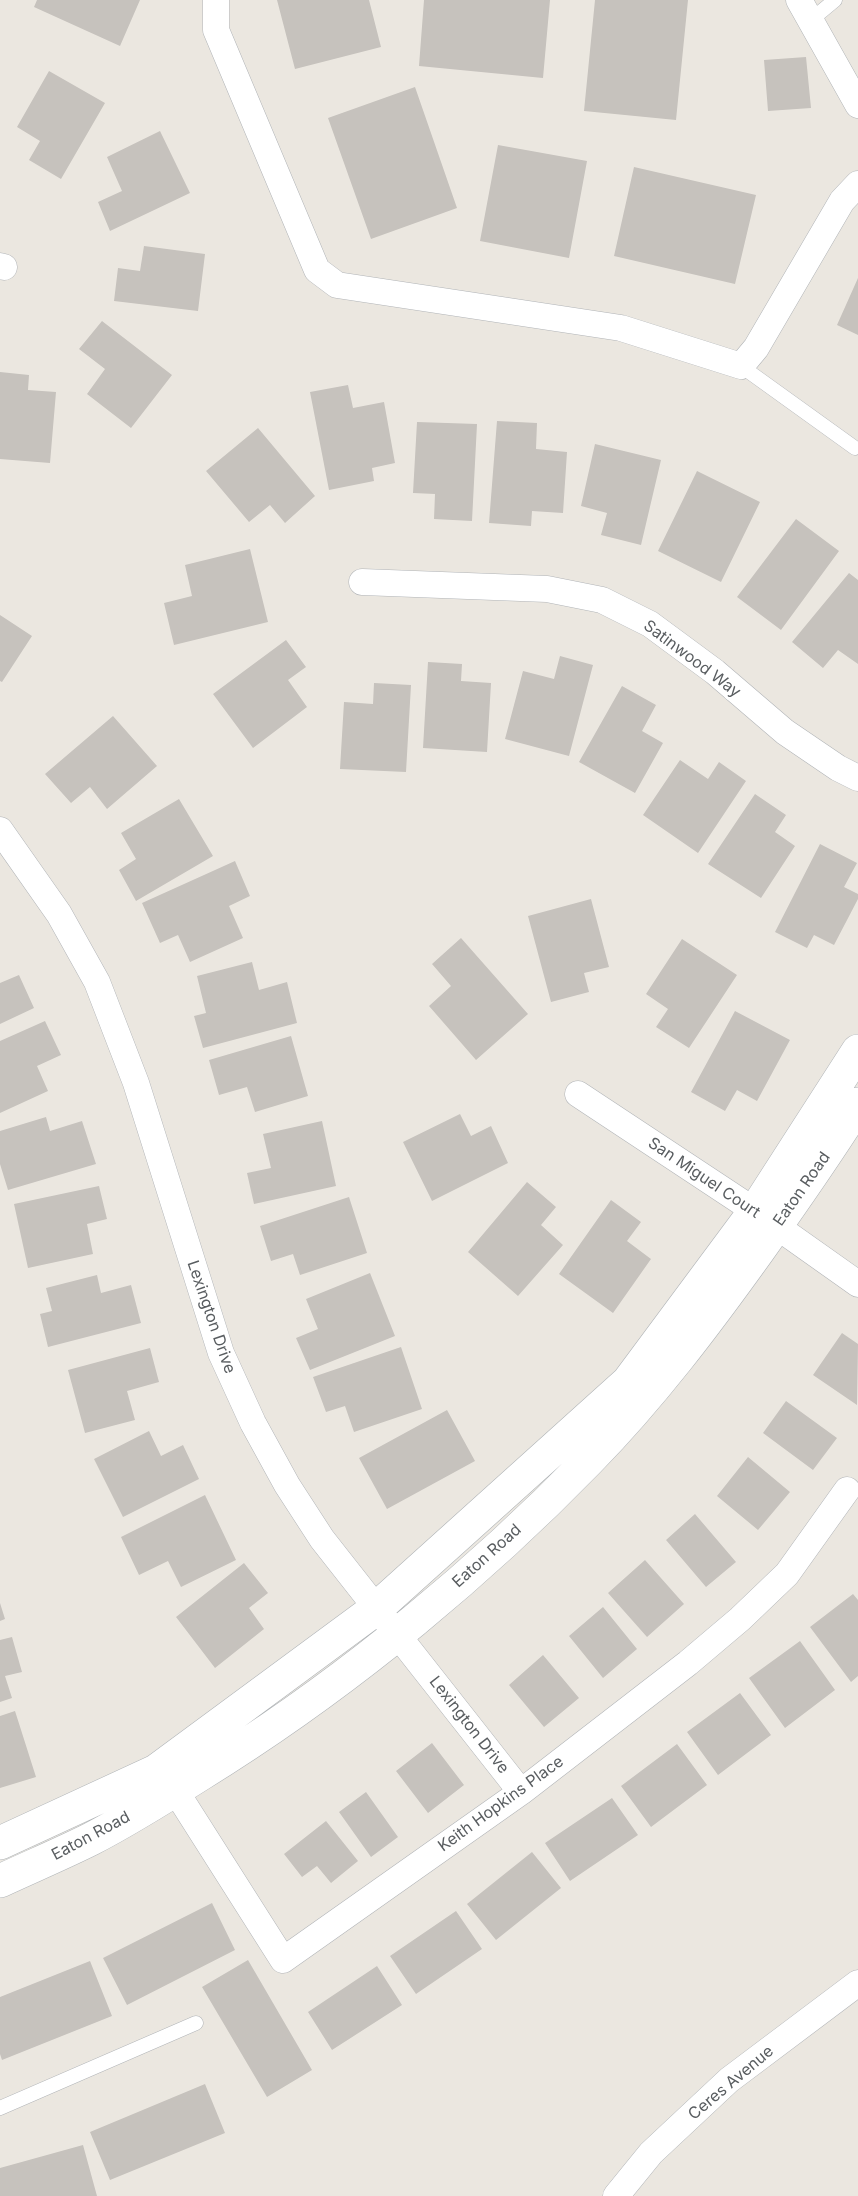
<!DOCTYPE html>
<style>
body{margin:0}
canvas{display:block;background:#ebe7e0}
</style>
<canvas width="858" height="2196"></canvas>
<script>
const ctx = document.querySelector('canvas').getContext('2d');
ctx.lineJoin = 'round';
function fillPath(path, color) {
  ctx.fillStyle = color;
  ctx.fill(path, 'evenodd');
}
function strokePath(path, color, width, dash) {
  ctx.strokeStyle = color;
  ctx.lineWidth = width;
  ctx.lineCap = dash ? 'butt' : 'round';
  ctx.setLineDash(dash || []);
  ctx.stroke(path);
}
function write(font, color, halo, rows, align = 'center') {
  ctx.font = font + ' Inter,sans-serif';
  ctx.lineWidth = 6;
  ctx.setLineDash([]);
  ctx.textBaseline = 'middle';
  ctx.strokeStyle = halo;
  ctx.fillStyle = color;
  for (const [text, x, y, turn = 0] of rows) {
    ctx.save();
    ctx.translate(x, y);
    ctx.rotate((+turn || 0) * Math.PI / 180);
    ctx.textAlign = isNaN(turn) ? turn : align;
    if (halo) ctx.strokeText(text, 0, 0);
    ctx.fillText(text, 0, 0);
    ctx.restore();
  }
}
const building = new Path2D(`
 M37,0H140L120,46L34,7Z
 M277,0H369L381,47L295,69Z
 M424,0H550L543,78L419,66Z
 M595,0H688L676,120L584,111Z
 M806,57L811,108L768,111L764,60Z
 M49,71L105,103L61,179L29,160L40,141L17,127Z
 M415,87L457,208L371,239L328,118Z
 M160,131L190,193L110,231L98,202L122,191L107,157Z
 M498,145L587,161L569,258L480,241Z
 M634,167L756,195L735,284L614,256Z
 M144,246L205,254L198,311L114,301L118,268L140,271Z
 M858,278V335L837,325Z
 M102,321L172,375L131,428L87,394L105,369L79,349Z
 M0,372L29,375L28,390L56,392L50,463L0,459Z
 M348,385L353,408L384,402L395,463L372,468L374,481L329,490L310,392Z
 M497,421L537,423L536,449L567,452L563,513L532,511L531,526L489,523Z
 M417,422L477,424L472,521L434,519L435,494L413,493Z
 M258,428L315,496L285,523L270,505L249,522L206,471Z
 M595,444L661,460L641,545L601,535L607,513L581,506Z
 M697,471L760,502L721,582L658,551Z
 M796,519L839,551L781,630L737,597Z
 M250,549L268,622L174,645L164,603L192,596L185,565Z
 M849,573L858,580V664L838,650L823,668L792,642Z
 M0,615L32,636L2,682L0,681Z
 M286,640L306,667L288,680L307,707L253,748L213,694Z
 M560,656L593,665L569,756L505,739L523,671L554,679Z
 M428,662L462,664L461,681L491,683L487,752L423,748Z
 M374,683L411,685L406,772L340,769L344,702L373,704Z
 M622,686L656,705L642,731L663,743L635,793L579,762Z
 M113,716L157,766L107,809L90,787L71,803L45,774Z
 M680,760L708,779L719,762L746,781L698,853L643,815Z
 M755,794L786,815L775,832L795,846L761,898L708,864Z
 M179,799L213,856L136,901L119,870L136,859L121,833Z
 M820,844L857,863L844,887L858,894V899L834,945L814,935L807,948L775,932Z
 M235,861L250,896L229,906L243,938L190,962L178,935L160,943L142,903Z
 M591,899L609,967L584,973L589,992L551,1002L528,916Z
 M461,938L528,1014L476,1060L429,1006L451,986L432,964Z
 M682,939L737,975L689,1048L656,1027L668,1009L646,994Z
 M252,962L259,990L287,982L297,1023L203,1048L194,1016L206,1013L197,976Z
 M19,975L34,1008L0,1024V983Z
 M735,1011L790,1040L757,1101L737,1090L725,1111L691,1092Z
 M45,1021L61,1055L37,1066L48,1091L0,1113V1041Z
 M291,1036L308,1096L255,1112L247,1087L219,1095L209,1060Z
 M460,1114L471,1136L491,1126L508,1163L432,1201L403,1142Z
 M46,1117L50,1131L82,1121L96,1164L8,1190L0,1164V1131Z
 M322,1121L336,1186L254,1204L247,1173L271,1168L263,1134Z
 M527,1182L556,1207L541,1225L563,1245L518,1296L468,1252Z
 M99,1186L107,1219L87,1224L93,1254L28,1268L14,1204Z
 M349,1197L367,1253L300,1275L293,1254L271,1261L260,1226Z
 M611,1200L641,1222L627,1241L651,1259L613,1313L559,1274Z
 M370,1273L395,1336L310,1370L296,1338L318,1329L306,1299Z
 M97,1275L101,1293L131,1285L141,1323L48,1347L40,1314L52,1311L46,1288Z
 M842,1333L858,1344L857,1405L813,1375Z
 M401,1347L422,1409L354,1432L345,1406L326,1412L313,1377Z
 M150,1348L159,1382L127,1391L135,1420L85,1433L68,1370Z
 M786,1401L837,1438L813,1470L763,1433Z
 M447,1410L475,1461L387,1509L359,1458Z
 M149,1431L161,1456L183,1445L199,1479L123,1517L94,1459Z
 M748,1457L790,1492L758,1530L717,1496Z
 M205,1495L236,1560L181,1587L168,1561L139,1575L121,1537Z
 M695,1514L736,1562L706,1587L666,1540Z
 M645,1560L684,1604L647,1637L608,1593Z
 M244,1563L268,1593L249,1608L264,1629L215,1668L176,1617Z
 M853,1594L858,1600V1676L851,1682L810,1627Z
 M0,1603L5,1619L0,1621Z
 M603,1607L637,1649L603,1678L569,1636Z
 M12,1637L22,1672L5,1676L12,1698L0,1702V1640Z
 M800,1641L835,1690L785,1728L749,1678Z
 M543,1655L579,1698L544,1727L509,1685Z
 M740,1693L771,1735L718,1775L687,1732Z
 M15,1711L36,1777L0,1788V1716Z
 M432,1743L464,1785L428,1813L396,1771Z
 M677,1744L707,1785L651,1827L621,1786Z
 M366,1792L398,1837L371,1857L339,1812Z
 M612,1798L638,1835L570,1881L545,1843Z
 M326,1821L358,1861L331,1883L317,1866L302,1877L284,1854Z
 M532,1852L561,1888L496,1940L467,1904Z
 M212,1903L235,1950L127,2005L103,1958Z
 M456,1911L482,1949L416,1994L390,1956Z
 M248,1960L312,2070L267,2097L202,1987Z
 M90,1961L112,2016L2,2060L0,2054V1997Z
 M377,1966L402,2005L332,2050L308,2012Z
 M205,2084L225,2133L110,2180L90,2132Z
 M83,2145L97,2196H0V2168Z`);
const lane = new Path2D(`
 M811,20L835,0
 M741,366L855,448
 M0,2108L196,2023`);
const street = new Path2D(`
 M216,0V30L317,270L337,285L621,328L741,366L756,348L842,201L858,184
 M799,0L858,105
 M0,266L4,267
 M362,582L547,589L602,600L650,624L715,672L785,732L838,768L858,778
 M0,830L59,914L97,982L136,1083L221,1353L253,1423L287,1485L322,1539L521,1792
 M578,1094L755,1211L858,1284
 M175,1790L283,1960L521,1792L688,1663L740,1619L787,1574L847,1490
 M616,2196L651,2153L729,2080L858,1983`);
const secondary = new Path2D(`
 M0,1843L156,1771L377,1608L628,1382L755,1211L858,1051
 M0,1881C30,1867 61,1854 91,1839C136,1816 180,1787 223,1760C353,1677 480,1572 588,1461C651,1397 706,1324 759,1250C793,1202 827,1154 858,1104`);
const streetNames = [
 ["Satinwood Way",692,659,37],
 ["San Miguel Court",704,1178,34],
 ["Eaton Road",802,1189,-55],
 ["Lexington Drive",211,1317,71],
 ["Eaton Road",487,1556,-42],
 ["Lexington Drive",469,1725,52],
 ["Keith Hopkins Place",501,1804,-36],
 ["Eaton Road",91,1836,-28],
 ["Ceres Avenue",731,2083,-40]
];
fillPath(building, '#c6c2bd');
strokePath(lane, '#b1b4b7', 15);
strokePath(street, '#b1b4b7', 27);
strokePath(secondary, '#b0b4b7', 34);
strokePath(lane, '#fff', 14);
strokePath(street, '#fff', 26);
strokePath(secondary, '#fff', 33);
write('16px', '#595d60', '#fff', streetNames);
</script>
